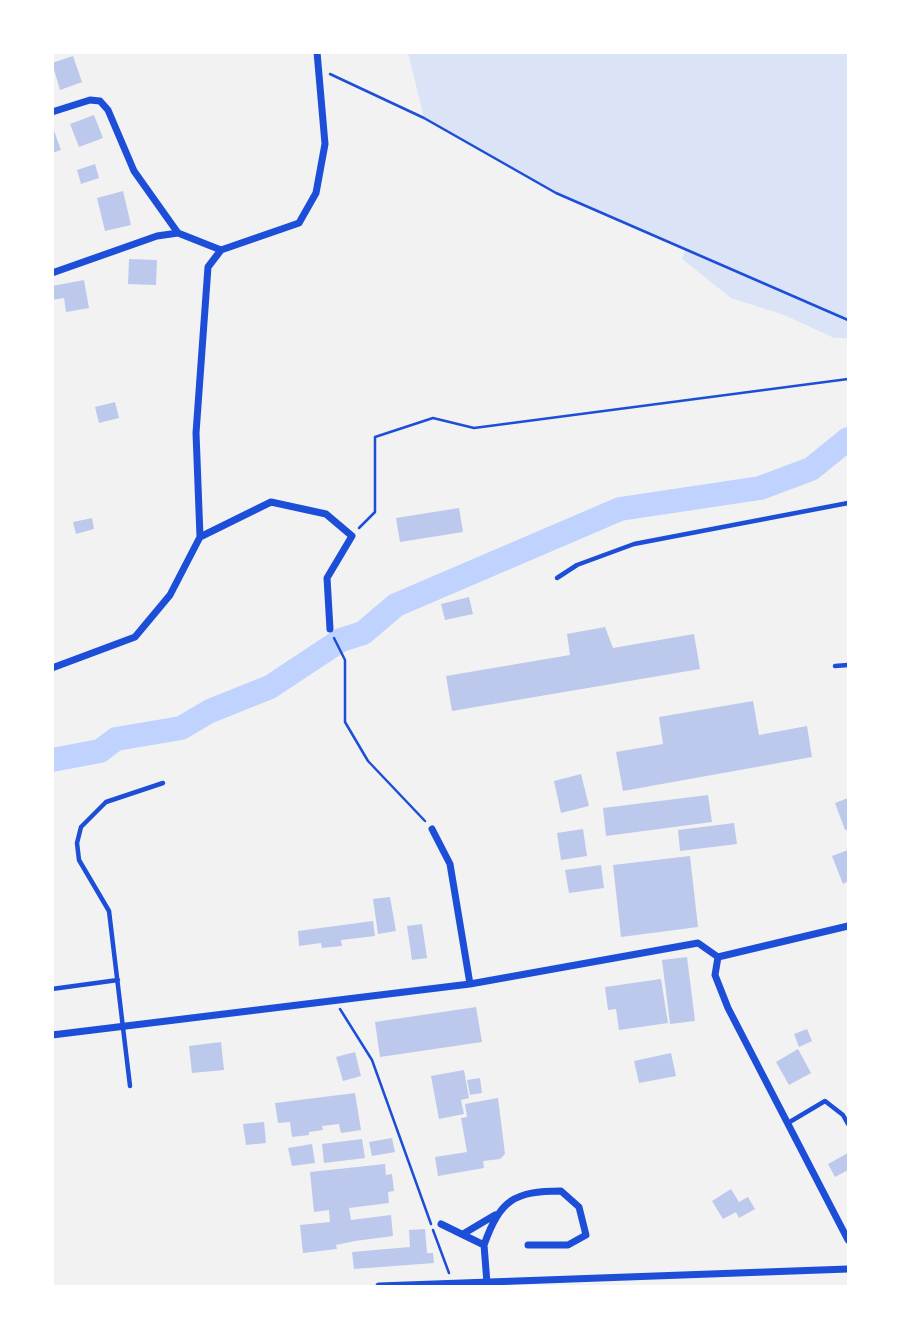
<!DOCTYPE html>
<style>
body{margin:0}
#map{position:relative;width:901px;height:1339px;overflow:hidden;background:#f2f2f2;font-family:Raleway,sans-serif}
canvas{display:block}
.frame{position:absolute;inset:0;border:54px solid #fff;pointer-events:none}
</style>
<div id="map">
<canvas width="901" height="1339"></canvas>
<div class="frame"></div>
</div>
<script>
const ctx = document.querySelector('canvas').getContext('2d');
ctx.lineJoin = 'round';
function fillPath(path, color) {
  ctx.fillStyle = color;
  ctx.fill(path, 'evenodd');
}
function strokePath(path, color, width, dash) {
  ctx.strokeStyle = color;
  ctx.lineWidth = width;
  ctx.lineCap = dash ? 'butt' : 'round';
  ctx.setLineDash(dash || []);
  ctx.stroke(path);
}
const green = new Path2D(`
 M408,53H848V338H834L784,315L731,298L682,259L686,248L556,193L424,118Z`);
const river = new Path2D(`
 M52,760L100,751L116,739L181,728L210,711L270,687L341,640L363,633L396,605L620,509L760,488L811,469L848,439`);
const building = new Path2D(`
 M73,56L82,82L60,90L52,63Z
 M94,115L103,138L79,147L70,124Z
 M52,125L61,150L52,153Z
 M95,164L99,178L81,184L77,170Z
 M123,191L131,225L105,231L97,198Z
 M129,259L157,260L156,285L128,284Z
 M84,280L89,308L66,312L64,298L52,300V286Z
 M115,402L119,418L99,423L95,407Z
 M459,508L463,532L400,542L396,518Z
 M92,518L94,529L76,534L73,522Z
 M469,597L473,614L445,620L441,604Z
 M605,627L613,648L694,634L700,669L452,711L446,676L570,655L567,634Z
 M753,701L759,735L807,726L812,757L623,791L616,752L663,744L659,717Z
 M581,774L589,806L561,813L554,781Z
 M708,795L712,822L606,836L603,808Z
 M848,798V829L845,830L835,803Z
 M734,823L737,844L680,851L678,830Z
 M583,829L587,856L561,860L557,833Z
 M848,850V881L843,884L832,856Z
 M690,856L698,927L621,937L613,865Z
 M601,865L604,888L569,893L565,870Z
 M390,897L396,931L378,934L373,899Z
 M373,921L375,936L341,940L342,946L322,948L321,943L299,946L298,931Z
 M422,924L427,958L412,960L407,926Z
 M687,957L695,1021L670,1024L662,960Z
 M661,979L668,1023L619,1030L616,1009L608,1010L605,987Z
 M476,1007L482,1042L380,1057L375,1022Z
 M807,1029L812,1041L799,1047L794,1034Z
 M221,1042L224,1070L192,1073L189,1046Z
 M798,1049L811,1073L789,1085L776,1062Z
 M355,1052L361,1076L343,1081L336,1057Z
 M671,1053L676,1076L639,1083L634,1061Z
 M464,1070L469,1098L461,1100L464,1114L439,1119L431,1076Z
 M480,1078L482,1093L470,1095L467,1080Z
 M355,1093L361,1130L341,1133L339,1124L322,1126L323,1130L309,1132V1135L292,1137L290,1122L278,1123L275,1103Z
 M498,1098L505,1154L500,1159L483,1161L484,1168L438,1176L435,1157L467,1152L461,1118L467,1117L465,1104Z
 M264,1122L266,1143L246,1145L243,1124Z
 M392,1138L395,1152L372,1156L369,1142Z
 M362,1139L365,1158L324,1163L322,1144Z
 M312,1144L315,1163L292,1166L288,1148Z
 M848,1153V1170L835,1177L828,1164Z
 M385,1164L386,1175L392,1174L394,1191L388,1192L389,1203L349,1208L351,1220L391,1215L393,1236L355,1241L336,1245L337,1249L303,1253L300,1225L330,1222L329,1210L314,1212L310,1172Z
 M731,1189L739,1202L748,1197L755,1209L739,1218L736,1212L723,1219L712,1201Z
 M425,1229L427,1253H433L434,1263L354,1269L352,1252L410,1247L409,1230Z`);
const path = new Path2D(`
 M330,74L424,118L556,193L848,320
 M359,528L375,512V437L433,418L474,428L848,379
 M334,638L345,660V722L368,761L425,821
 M340,1009L372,1060L431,1224
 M433,1230L449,1273`);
const service = new Path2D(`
 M557,578L577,565L634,544L848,503
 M835,666L848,665
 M52,989L118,980
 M130,1086L109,911L79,860L77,843L81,827L106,802L163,783
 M788,1123L825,1101L843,1115L848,1124`);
const minor = new Path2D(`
 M52,112L90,100L100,101L108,110L134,171L178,233
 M52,273L157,236L178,233L221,250
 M200,537L271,502L326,514L352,536L327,578L330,629
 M52,668L135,637L170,595L200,537L196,433L208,267L221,250L299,223L316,193L325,144L317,52
 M432,829L450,864L470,984
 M718,957L715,975L728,1008L848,1240
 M718,957L848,926
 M52,1035L470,984L698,943L718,957
 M441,1224L484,1245L487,1283
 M463,1234L495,1215
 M484,1245C500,1200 514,1191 561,1191L579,1207L586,1235L568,1245H528
 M379,1286L848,1269`);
fillPath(green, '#dbe4f7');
strokePath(river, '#bfd3fe', 24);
fillPath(building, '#bdc9ec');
strokePath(path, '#1d4ed8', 2.5);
strokePath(service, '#1d4ed8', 4.5);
strokePath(minor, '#1d4ed8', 7);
</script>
